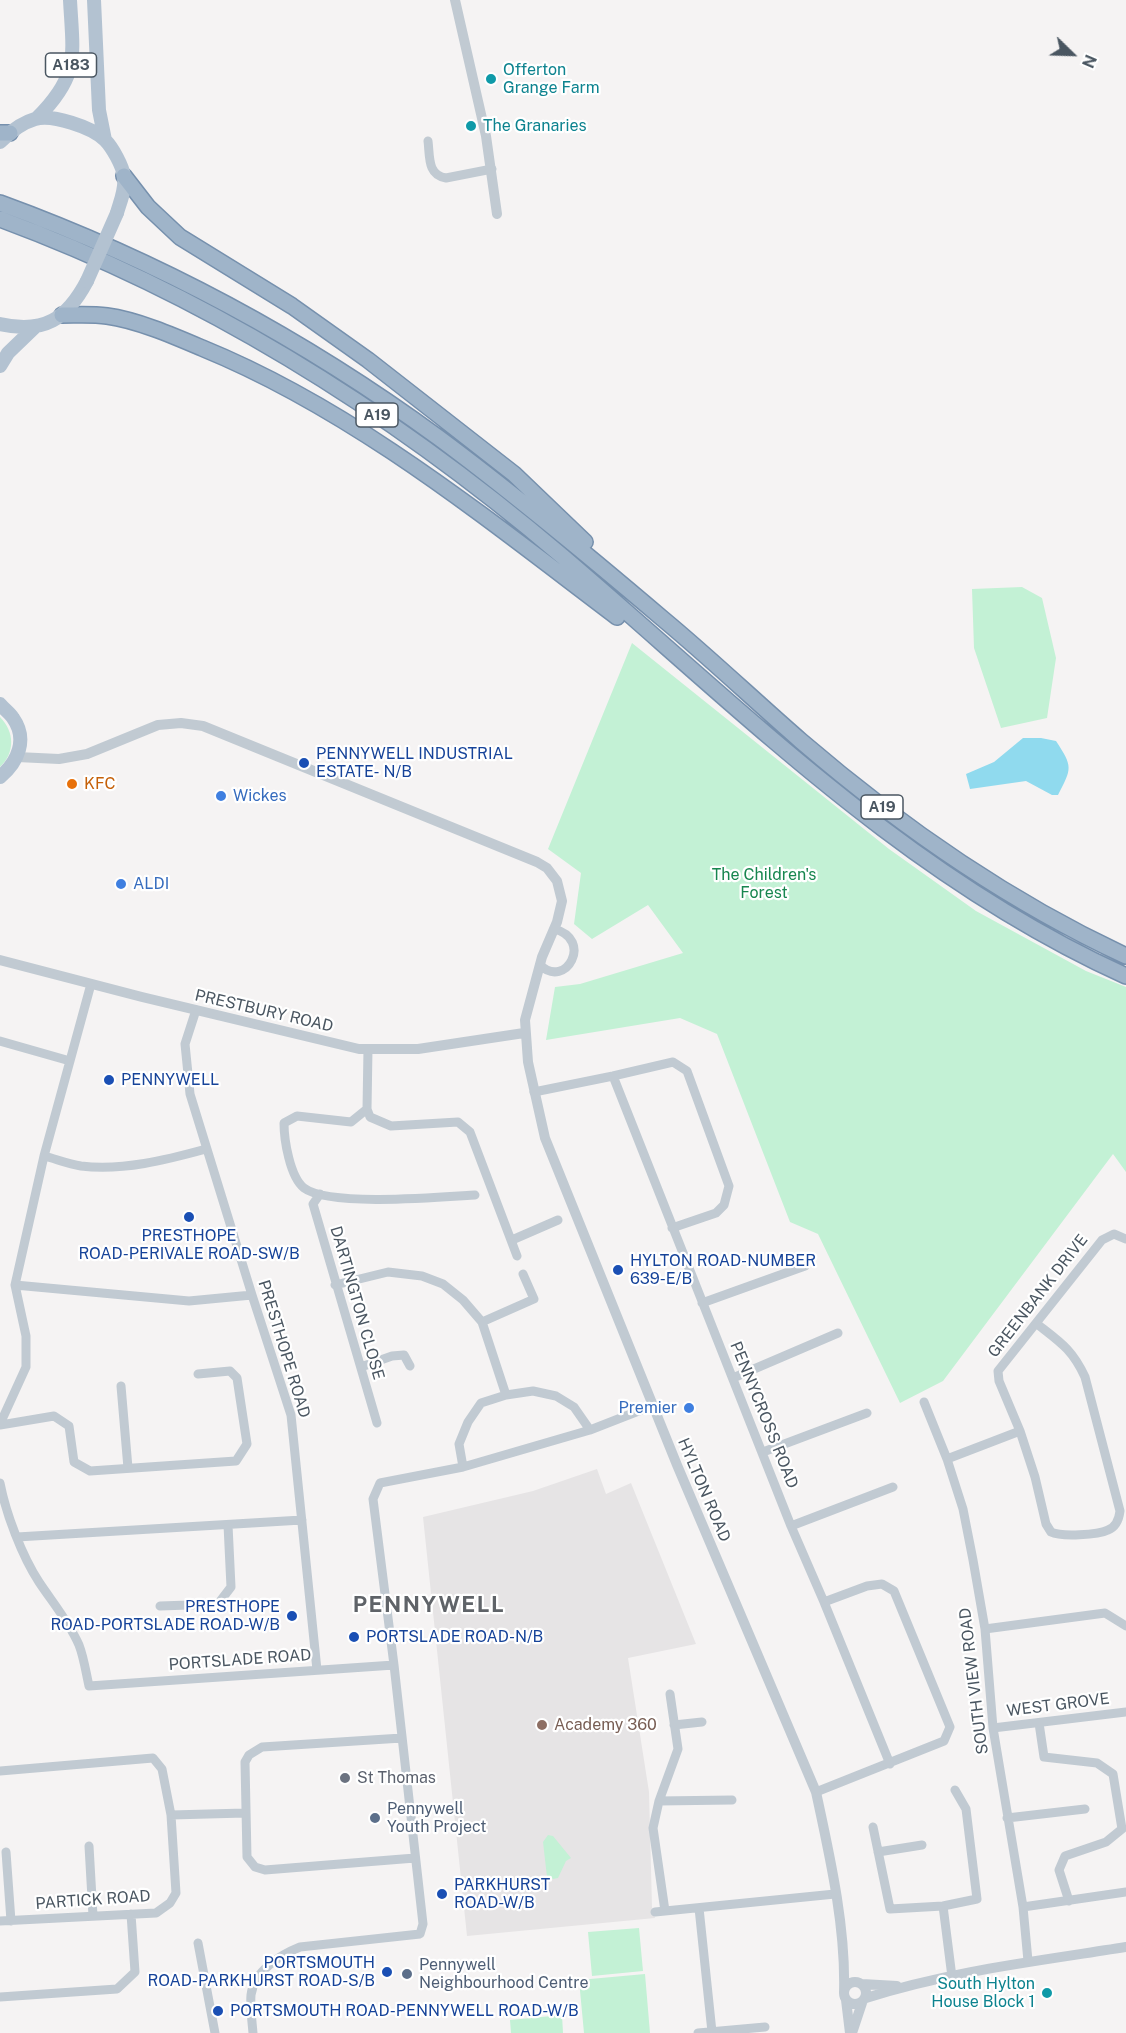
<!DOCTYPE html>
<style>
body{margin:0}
#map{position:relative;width:1126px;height:2033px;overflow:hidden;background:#f5f3f3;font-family:"Public Sans",sans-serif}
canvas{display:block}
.north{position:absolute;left:1042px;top:24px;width:60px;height:60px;-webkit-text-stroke:4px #fff;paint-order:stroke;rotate:113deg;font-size:16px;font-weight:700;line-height:24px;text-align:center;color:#4a5661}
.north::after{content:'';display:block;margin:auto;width:21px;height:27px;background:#4a5661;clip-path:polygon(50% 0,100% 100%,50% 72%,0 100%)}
</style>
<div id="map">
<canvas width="1126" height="2033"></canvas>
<div class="north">N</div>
</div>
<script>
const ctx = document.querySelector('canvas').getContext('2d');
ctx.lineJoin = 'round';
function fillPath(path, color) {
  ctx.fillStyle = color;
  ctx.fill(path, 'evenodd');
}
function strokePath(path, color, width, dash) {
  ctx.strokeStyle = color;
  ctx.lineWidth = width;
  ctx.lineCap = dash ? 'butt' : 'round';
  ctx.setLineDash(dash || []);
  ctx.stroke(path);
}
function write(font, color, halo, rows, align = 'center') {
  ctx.font = font + ' "Public Sans",sans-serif';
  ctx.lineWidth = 4.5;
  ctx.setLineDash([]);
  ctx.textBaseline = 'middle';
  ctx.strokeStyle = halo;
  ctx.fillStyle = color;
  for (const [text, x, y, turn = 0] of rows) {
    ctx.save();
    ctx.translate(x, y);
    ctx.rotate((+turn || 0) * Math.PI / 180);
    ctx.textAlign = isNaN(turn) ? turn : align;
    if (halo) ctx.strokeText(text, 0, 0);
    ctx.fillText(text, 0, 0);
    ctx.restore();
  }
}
const education = new Path2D(`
 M597,1469L606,1494L631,1483L696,1644L628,1658L649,1792L652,1907L655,1918L467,1936L423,1517L533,1491Z`);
const green = new Path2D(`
 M1022,587L1042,598L1056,658L1047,718L1001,728L974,648L972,589Z
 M632,643L889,849L976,911L1086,971L1126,987V1172L1113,1154L943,1381L900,1403L818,1234L790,1222L717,1034L680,1018L546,1040L555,987L580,984L683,953L648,905L592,939L574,924L581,873L548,849Z
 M0,717C15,732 15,753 0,767Z
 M548,1835L553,1836L571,1858L566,1861L558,1878L553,1879L547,1877L543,1842Z
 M639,1928L643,1971L592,1976L588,1932Z
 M645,1974L650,2033H584L579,1980Z
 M562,2015L563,2033H511L510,2020Z`);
const water = new Path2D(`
 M1023,738H1041L1056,741C1073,767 1072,768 1058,795H1052L1026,781L970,789L966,774L994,762Z`);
const minor = new Path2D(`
 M428,141C430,156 427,175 446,178L492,169
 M540,965C566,990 594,939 554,929
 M196,1010L185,1044L190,1094L252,1295L291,1415L317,1670
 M0,1041L70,1061
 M368,1049L367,1109L370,1117L391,1126L458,1122L470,1132L517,1256
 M613,1076L791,1526L824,1602L890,1764
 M534,1092L613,1076L673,1062L687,1071L729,1186L724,1205L716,1213L672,1228
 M367,1109L351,1122L297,1116L284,1123C284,1140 290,1177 304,1188C329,1207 442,1197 475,1195
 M44,1156C56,1159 68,1164 81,1166C123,1171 166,1160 206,1149
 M320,1194L313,1204L377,1423
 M512,1240L558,1220
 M15,1285L189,1301L252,1295
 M335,1285L388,1272L422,1276L443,1284L463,1300L482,1322L506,1395
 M702,1303L805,1266
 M482,1322L534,1299L523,1274
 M1037,1324C1060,1342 1072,1349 1085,1377L1120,1511C1119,1519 1116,1527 1108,1530C1098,1535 1061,1537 1051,1532L1046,1524L1035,1477L1020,1431L999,1381L998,1371L1102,1240L1114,1234L1126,1239
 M361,1367L392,1356L404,1355L410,1366
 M733,1378L838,1333
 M121,1386L128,1468
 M924,1402L947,1459L963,1509L973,1560L985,1629L993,1728L1023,1907L1028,1961
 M0,1424L26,1367V1336L15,1285L44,1156L91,984
 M0,1425L54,1416L69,1426L74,1462L90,1471L236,1461L247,1444L237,1378L230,1371L198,1374
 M590,1430L654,1405
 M763,1452L867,1413
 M947,1459L1020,1431
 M0,1483C6,1514 22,1556 39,1582C53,1603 69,1622 79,1645C84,1658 86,1673 89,1686L394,1665
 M791,1526L893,1487
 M17,1537L302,1520
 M160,1606L218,1604L231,1587L228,1525
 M985,1629L1105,1613L1126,1626
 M1039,1723L1044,1757L1097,1763L1113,1774L1122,1829L1106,1842L1065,1856L1059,1870L1069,1901
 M674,1725L702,1722
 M993,1728L1126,1712
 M402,1738L262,1747L249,1755L245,1762L247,1857L255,1867L265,1870L415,1858
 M0,1771L153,1758L162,1769L171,1815L176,1893L170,1903L156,1913L0,1921
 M816,1792L944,1741L950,1727L894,1591L882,1584L867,1586L824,1602
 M659,1801L732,1800
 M171,1815L245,1813
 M1007,1818L1085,1809
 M873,1827L890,1909L943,1906L977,1899L966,1809L955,1790
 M89,1846L93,1916
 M6,1852L11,1921
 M878,1852L922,1845
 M943,1906L952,1977
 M1023,1907L1126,1892
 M699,1908L712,2032
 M665,1911L653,1828L659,1801L678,1749L670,1694
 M655,1912L835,1894
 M198,1943L215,2033
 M0,1997L117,1989L135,1972L131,1914
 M253,2033C252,2021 250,2007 251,1995C254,1971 280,1955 300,1947L420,1934L423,1924L394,1665L373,1499L380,1483L463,1467L590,1430L574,1407L556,1396L533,1391L506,1395L481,1403L468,1422L459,1444L463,1467
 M698,2033L765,2027`);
const tertiary = new Path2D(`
 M455,0L486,136L497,214
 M17,757L59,759L87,754L158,725L181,723L203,726L537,862L547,868L557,881L562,901L557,922L542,957L525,1020L528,1062L545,1138L677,1465L816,1792C830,1857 846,1927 844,1993
 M0,960L142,997L359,1049H418L524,1033
 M844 1993a11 11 0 1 1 22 0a11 11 0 1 1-22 0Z
 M862,1984L897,1986
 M866,1998C950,1971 1039,1961 1126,1947
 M846,2000L850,2033
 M852,2033L862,2003`);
const primary = new Path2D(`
 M94,0L99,110L105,140
 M37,118C80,75 73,56 70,0
 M0,142C10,132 21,123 35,119C52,114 92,127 105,140C112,147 123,166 124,177C126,189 120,202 117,213
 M0,324C44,334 67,319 87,281
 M0,366L8,353L35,327
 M0,704C4,709 10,713 13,718C28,739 18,762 0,777`);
const trunk = new Path2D(`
 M0,133H10
 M124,176L148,207L180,237L292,306L368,360L514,474L585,542
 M0,203C156,260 305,340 439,438C516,495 590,557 663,619C710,658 755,701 801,741C900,826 1008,901 1126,956
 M0,219C206,295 395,414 562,556C744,711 905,876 1126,976
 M62,315C77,315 92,314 107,316C137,320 174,336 202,348C354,410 487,519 617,617`);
const primaryBridge = new Path2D(`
 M87,281L117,213`);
const markers = [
 [491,79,6,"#0f9aa8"],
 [471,126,6,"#0f9aa8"],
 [304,763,6,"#1a4fb4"],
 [72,784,6,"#e8710a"],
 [221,796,6,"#3f7fe0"],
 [121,884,6,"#3f7fe0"],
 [109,1080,6,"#1a4fb4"],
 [189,1217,6,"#1a4fb4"],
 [618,1270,6,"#1a4fb4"],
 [689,1408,6,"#3f7fe0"],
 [292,1616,6,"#1a4fb4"],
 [354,1637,6,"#1a4fb4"],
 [542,1725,6,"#8d6e63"],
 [345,1778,6,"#6b7280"],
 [375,1818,6,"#5c6f8a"],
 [442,1894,6,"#1a4fb4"],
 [387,1972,6,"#1a4fb4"],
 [407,1974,6,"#5c6f8a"],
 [1047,1993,6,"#0f9aa8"],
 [218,2011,6,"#1a4fb4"]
];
const shields = [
 [71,65,51],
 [377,415,42],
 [882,807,42]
];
const shieldNames = [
 ["A183",71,65],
 ["A19",377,415],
 ["A19",882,807]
];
const cultureNames = [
 ["Offerton",503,70],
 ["Grange Farm",503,88],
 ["The Granaries",483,126],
 ["South Hylton",1035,1984,"right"],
 ["House Block 1",1035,2002,"right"]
];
const transitNames = [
 ["PENNYWELL INDUSTRIAL",316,754],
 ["ESTATE- N/B",316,772],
 ["PENNYWELL",121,1080],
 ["PRESTHOPE",189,1236,"center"],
 ["ROAD-PERIVALE ROAD-SW/B",189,1254,"center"],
 ["HYLTON ROAD-NUMBER",630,1261],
 ["639-E/B",630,1279],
 ["PRESTHOPE",280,1607,"right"],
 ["ROAD-PORTSLADE ROAD-W/B",280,1625,"right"],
 ["PORTSLADE ROAD-N/B",366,1637],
 ["PARKHURST",454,1885],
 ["ROAD-W/B",454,1903],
 ["PORTSMOUTH",375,1963,"right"],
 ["ROAD-PARKHURST ROAD-S/B",375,1981,"right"],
 ["PORTSMOUTH ROAD-PENNYWELL ROAD-W/B",230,2011]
];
const foodNames = [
 ["KFC",84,784]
];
const shopNames = [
 ["Wickes",233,796],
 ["ALDI",133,884],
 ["Premier",677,1408,"right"]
];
const parkNames = [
 ["The Children's",764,875],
 ["Forest",764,893]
];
const streetNames = [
 ["PRESTBURY ROAD",264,1011,13],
 ["GREENBANK DRIVE",1038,1296,-52],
 ["DARTINGTON CLOSE",357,1303,74],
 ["PRESTHOPE ROAD",284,1349,73],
 ["PENNYCROSS ROAD",764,1415,68],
 ["HYLTON ROAD",704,1490,67],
 ["PORTSLADE ROAD",240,1660,-4],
 ["SOUTH VIEW ROAD",974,1681,-97],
 ["WEST GROVE",1058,1705,-7],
 ["PARTICK ROAD",93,1900,-4]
];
const educationNames = [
 ["Academy 360",554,1725]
];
const worshipNames = [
 ["St Thomas",357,1778]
];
const serviceNames = [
 ["Pennywell",387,1809],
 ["Youth Project",387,1827],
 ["Pennywell",419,1965],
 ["Neighbourhood Centre",419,1983]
];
const districtNames = [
 ["PENNYWELL",429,1605]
];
fillPath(education, '#e6e4e5');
fillPath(green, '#c3f1d5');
fillPath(water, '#90daee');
strokePath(trunk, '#7690ad', 18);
strokePath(minor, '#c1cad2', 9);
strokePath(tertiary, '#c1cad2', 10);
strokePath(primary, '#b3c2d1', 14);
strokePath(trunk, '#9fb4c9', 15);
strokePath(primaryBridge, '#b3c2d1', 14);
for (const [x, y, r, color] of markers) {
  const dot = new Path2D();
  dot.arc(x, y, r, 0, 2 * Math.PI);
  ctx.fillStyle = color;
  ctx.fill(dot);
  strokePath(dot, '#fff', 2);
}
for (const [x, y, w] of shields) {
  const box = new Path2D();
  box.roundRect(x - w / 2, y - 12, w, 24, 4.5);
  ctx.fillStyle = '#fff';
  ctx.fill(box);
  strokePath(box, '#4a5661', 1.5);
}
write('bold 15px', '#4a5661', null, shieldNames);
write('16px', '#0d838f', '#fff', cultureNames, 'left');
write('16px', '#164399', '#fff', transitNames, 'left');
write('16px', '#c56008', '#fff', foodNames, 'left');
write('16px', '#366cbe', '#fff', shopNames, 'left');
write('16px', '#17864f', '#fff', parkNames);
write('16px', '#4a5661', '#fff', streetNames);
write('16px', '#785e54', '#fff', educationNames, 'left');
write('16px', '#5b616d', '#fff', worshipNames, 'left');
write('16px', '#4e5e75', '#fff', serviceNames, 'left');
ctx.letterSpacing = '1.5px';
write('bold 22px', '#5f6368', '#fff', districtNames);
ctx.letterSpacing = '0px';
</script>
